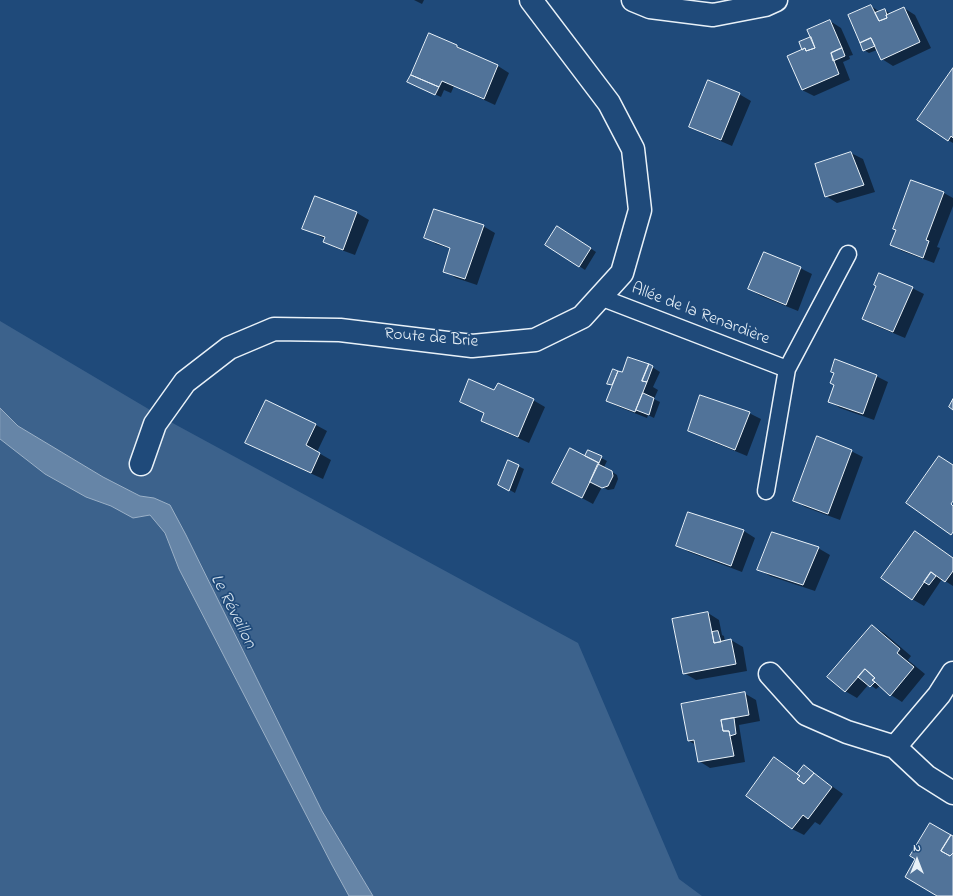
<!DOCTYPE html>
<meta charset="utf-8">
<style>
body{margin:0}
#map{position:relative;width:953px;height:896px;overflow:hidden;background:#1f4a7a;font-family:"Indie Flower",sans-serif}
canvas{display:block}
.north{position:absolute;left:897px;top:840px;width:40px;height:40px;-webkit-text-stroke:3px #1f4a7a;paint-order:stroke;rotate:0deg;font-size:11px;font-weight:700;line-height:16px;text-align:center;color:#e8f1f8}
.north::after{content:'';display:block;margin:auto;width:14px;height:18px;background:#e8f1f8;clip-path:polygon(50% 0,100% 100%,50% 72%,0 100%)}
</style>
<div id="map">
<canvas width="953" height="896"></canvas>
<div class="north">N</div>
</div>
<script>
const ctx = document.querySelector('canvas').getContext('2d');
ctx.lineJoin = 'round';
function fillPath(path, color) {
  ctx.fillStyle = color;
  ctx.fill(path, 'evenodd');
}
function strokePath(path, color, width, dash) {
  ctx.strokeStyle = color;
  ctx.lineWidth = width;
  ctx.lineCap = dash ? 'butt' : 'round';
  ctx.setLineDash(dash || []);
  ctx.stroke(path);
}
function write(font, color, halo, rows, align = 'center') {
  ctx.font = font + ' "Indie Flower",sans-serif';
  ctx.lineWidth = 3.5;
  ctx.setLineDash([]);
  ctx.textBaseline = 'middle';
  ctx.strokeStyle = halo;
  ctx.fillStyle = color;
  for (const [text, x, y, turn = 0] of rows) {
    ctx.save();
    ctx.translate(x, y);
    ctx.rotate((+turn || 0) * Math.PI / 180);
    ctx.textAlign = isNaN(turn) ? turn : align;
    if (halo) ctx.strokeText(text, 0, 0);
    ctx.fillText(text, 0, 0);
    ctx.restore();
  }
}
const green = new Path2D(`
 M0,321L167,420L578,643L679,879L702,896H0Z`);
const water = new Path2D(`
 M0,408L18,426L103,477L140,496L154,498L170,505L186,535L322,811L373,896H349L332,865L179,569L165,533L150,515L133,518L111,506L86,497L45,474L0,439Z`);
const shadow = new Path2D(`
 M414,0H424L422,4Z
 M871,6L880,12L885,10L891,14L904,8L915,15L931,48L893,66L882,59L877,50L869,53L864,50Z
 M830,21L841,28L853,55L849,56L850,59L843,62L850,80L814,96L802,90L803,50L812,38Z
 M457,46L468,53L498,66L509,73L495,105L454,86L451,93L444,90L441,97L414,85Z
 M953,70V143L948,140Z
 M739,94L751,101L732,146L702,133L690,126Z
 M851,153L863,159L875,192L837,203L826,196Z
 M912,181L944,193L953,198V206L937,247L940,248L934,263L902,251L891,245Z
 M316,197L357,213L369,220L355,255L336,248L325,241V239L304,228Z
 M483,226L495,233L477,285L456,278L444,271L451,249L436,244L425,237Z
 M563,230L596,252L585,270L579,266Z
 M800,268L812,274L798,311L761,296L749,289Z
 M912,288L924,294L905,338L874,325L863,319Z
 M652,367L660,372L653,387L658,390L654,399L660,402L654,418L648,415L647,418L619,407L607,401L613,386L608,384L614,370L623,373Z
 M876,376L888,382L874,420L840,408L829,401Z
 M495,391L533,400L545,407L529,443L494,427L482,421L485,414L461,402Z
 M749,413L761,419L747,456L701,437L689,430Z
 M316,425L327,431L317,452L331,460L323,479L258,449L246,443Z
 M588,451L607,461L604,467L617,475L618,479L614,489L608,490L602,487L593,504L554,483L585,457Z
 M851,451L863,457L840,520L805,507L794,500Z
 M508,461L524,469L515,493L499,484Z
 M744,531L755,538L742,572L689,552L677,545Z
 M927,539L953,558V586L942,579L924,606L912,599Z
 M818,548L830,555L815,591L770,576L758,569Z
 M708,613L719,620L722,635L724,636L725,642L731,640L743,647L747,671L696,680L684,673Z
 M872,626L884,633L911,656L908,660L925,674L902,702L891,695L880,686L876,689L869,684L857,698L845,691Z
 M744,693L756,700L760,721L739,725L745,762L710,768L699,761L696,745L689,741Z
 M774,759L798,774L809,770L843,794L820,825L815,822L804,835L792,829Z`);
const building = new Path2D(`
 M871,5L879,21L887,18L886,15L904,7L920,42L881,60L871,38L860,43L848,15Z
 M885,9L887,15H886L887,18L879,21L875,13Z
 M830,20L842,48L831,53L839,74L802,90L787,56L805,48L806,51L815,48L807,30Z
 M429,33L457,45V47L498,65L484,99L442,81L439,87L411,75Z
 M811,37L815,48L806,51L805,48L802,50L799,42Z
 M871,38L875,46L863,51L860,43Z
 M842,48L845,56L833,61L831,53Z
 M953,68V138L951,136L948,141L917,120Z
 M411,75L439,87L435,95L407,82Z
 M708,80L740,93L721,140L689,127Z
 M851,152L864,185L825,197L815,164Z
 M911,180L944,192L926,240L929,241L923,258L890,245L896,230L893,229Z
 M315,196L357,212L343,250L323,242L325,237L302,229Z
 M434,209L484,225L465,279L443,272L450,248L424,238Z
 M557,226L591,248L579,267L545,245Z
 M764,252L801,267L786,305L748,289Z
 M879,273L913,287L893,332L862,319L876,286L874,285Z
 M628,357L649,364L642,381L647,382L635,412L606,401L618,371L622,372Z
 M835,359L877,375L863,414L828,402L834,385L830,383L834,373L831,372Z
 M649,364L653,366L647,382L642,381Z
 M613,369L618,371L612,385L607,384Z
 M469,379L494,390L498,383L534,399L518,437L481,421L484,413L460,402Z
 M643,393L654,398L649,415L636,410Z
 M700,395L750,412L735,450L688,431Z
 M953,399V410L949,407Z
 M266,400L316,424L306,445L320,453L311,473L245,443Z
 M817,436L852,450L828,514L793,501Z
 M570,448L599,463L582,498L552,483Z
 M588,450L602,456L599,463L585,456Z
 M939,456L953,465V501L951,504L953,506V532L951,535L906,503Z
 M508,460L519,465L509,491L498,485Z
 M598,464L612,471L613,476L608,486L602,488L590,482Z
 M688,512L744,530L731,566L676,546Z
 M915,531L953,558V571L945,582L931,572L912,600L881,578Z
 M772,532L819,547L803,585L757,570Z
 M931,572L936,576L929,585L924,582Z
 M708,612L714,643L731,639L736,664L683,674L672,619Z
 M872,625L900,649L897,653L914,667L890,696L875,682L872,680L875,678L865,669L845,692L827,677Z
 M718,631L721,642L714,643L712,632Z
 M865,669L875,678L872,680L875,682L870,687L858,677Z
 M745,692L749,715L721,720L723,731H729L734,756L698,762L694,740L688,741L681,704Z
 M734,718L736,734L730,736L729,731H723L721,720Z
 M774,757L800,776L797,779L804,784L814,773L832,787L808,819L803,815L792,829L746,796Z
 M804,765L814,773L804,784L797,779L800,776L797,774Z
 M930,823L951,835L941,851L950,856L953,853V896H937L905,877L915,859L910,856Z
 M951,835L953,836V853L950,856L941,851Z`);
const lane = new Path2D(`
 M600,297L787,369
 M766,491L787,369L848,254`);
const street = new Path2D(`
 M633,0L650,7L713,15L765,5L776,0
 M141,464L155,424L185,382L229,348L274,329L340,330L472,346L535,340L582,317L622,273L640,210L633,149L609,103L531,0
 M770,674L806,714L847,732L895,747L926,776L953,793
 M895,747L939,695L953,673`);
const streetNames = [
 ["Allée de la Renardière",700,315,21],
 ["Route de Brie",431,339,5]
];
const waterNames = [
 ["Le Réveillon",232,612,63]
];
fillPath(green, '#3c628c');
fillPath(water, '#6685a7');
strokePath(water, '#9ab0c7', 1);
fillPath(shadow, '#0007');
fillPath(building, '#517399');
strokePath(building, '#e8f1f8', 1);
strokePath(lane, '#e8f1f8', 19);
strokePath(street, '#e8f1f8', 25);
strokePath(lane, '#1f4a7a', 16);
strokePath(street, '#1f4a7a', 22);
write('17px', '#e8f1f8', '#1f4a7a', streetNames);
write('italic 18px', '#d4e1ec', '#1f4a7a', waterNames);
</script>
